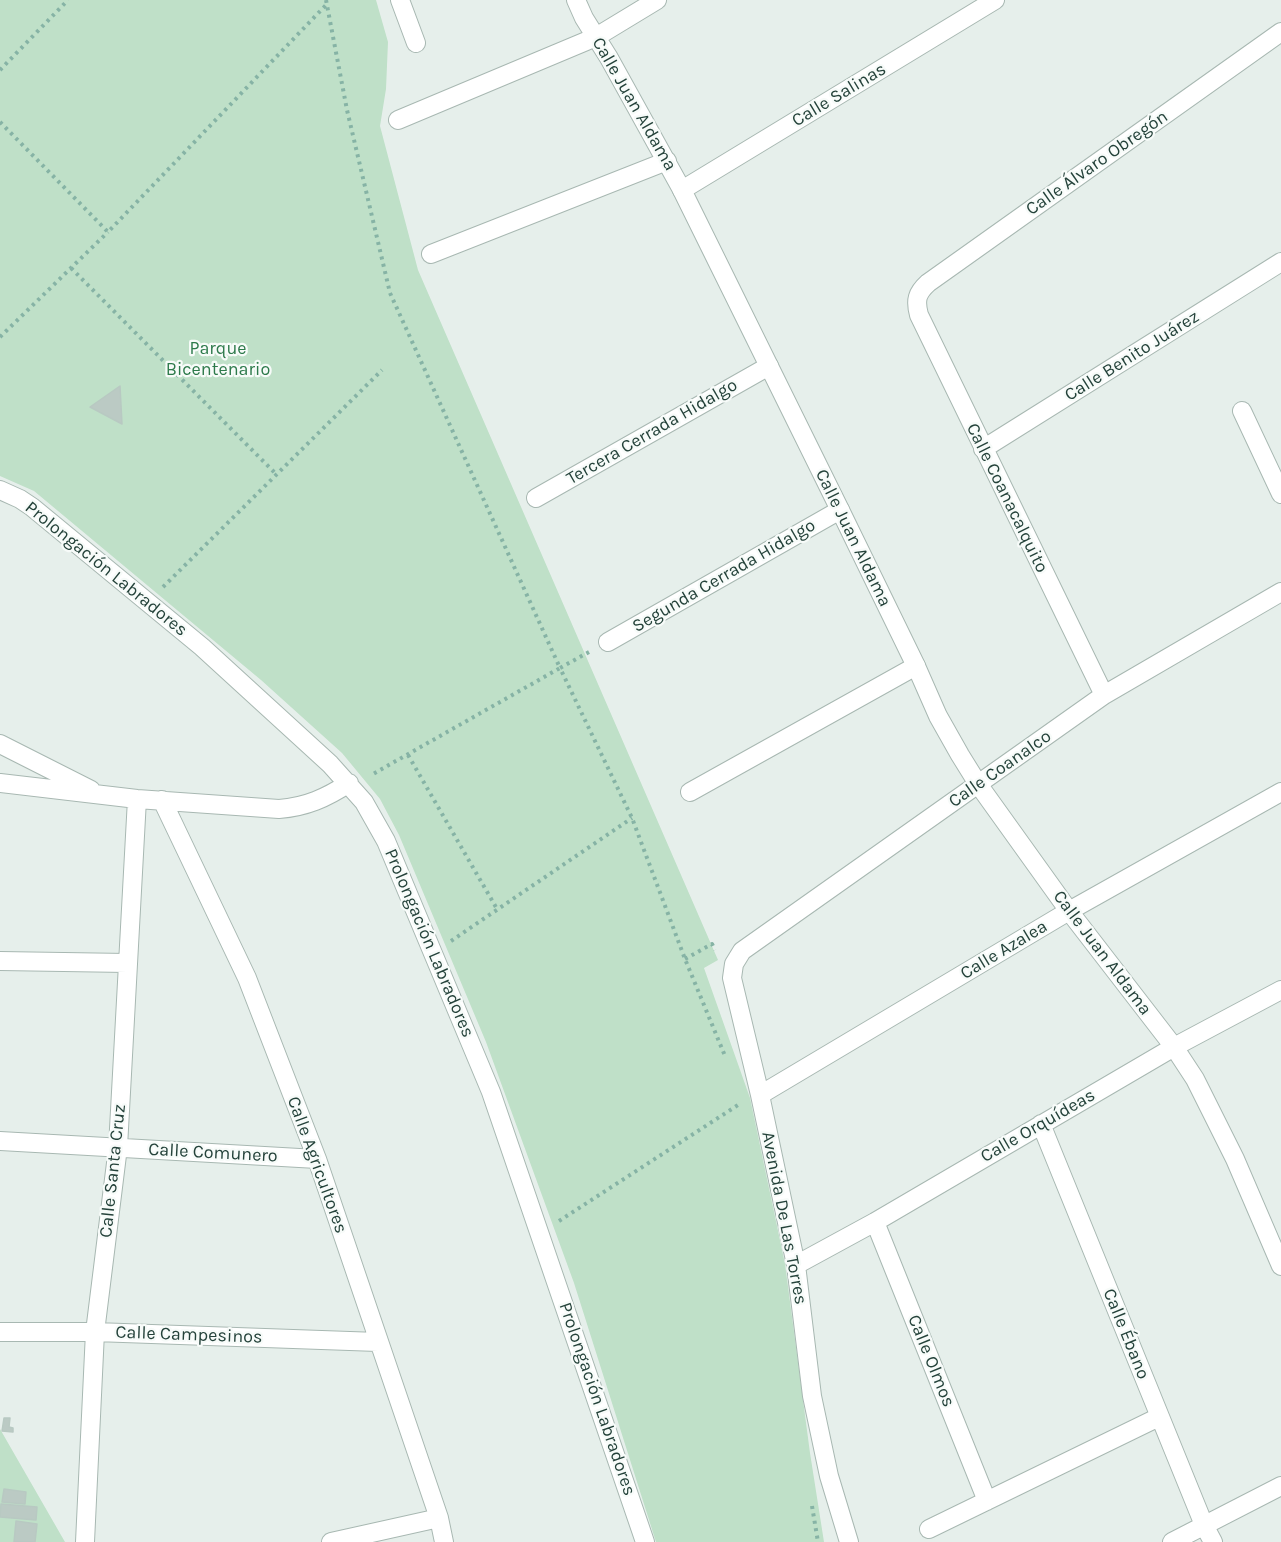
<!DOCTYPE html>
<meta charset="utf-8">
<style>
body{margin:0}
canvas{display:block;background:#e6efeb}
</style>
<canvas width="1281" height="1542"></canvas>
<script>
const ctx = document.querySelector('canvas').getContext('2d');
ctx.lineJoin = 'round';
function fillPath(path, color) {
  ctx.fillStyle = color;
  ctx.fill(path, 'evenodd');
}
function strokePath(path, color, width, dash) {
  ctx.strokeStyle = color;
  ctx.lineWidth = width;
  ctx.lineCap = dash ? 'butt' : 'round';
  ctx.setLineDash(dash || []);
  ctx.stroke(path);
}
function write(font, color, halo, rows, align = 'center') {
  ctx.font = font + ' Karla,sans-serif';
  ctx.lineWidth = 4.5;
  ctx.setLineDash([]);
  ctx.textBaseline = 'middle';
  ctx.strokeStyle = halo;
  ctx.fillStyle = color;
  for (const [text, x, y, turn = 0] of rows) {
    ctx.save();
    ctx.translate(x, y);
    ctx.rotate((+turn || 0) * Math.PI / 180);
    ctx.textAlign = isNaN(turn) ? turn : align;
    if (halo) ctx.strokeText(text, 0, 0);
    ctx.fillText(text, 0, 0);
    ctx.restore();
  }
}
const green = new Path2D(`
 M0,0H376L388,42L386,89L380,126L418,270L718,960L704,968L750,1098L785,1264L810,1453L824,1542H656L574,1283L486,1042L399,835L380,799L342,753L261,680L34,491L0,476Z
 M0,1429L65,1542H0Z`);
const building = new Path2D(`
 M120,386L122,424L90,407Z
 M4,1418H10L9,1427L13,1428V1432L2,1431Z
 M4,1489L26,1492L25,1504L2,1502Z
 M1,1504L37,1507L36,1520L0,1517Z
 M16,1521L37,1524L35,1542H14Z`);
const path = new Path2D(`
 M326,0L347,110L390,293L560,668L373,774
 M0,70L68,0
 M0,122L108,232L327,4
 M71,268L276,474
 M0,337L108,232
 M163,587L382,370
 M589,652L560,668L632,818L685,959L725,1056
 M408,755L497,909
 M451,941L632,818
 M685,959L712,944L715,950
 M559,1221L738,1105
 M812,1506L818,1542`);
const minor = new Path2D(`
 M400,0L416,43
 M398,120L596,37L657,0
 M682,190L995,0
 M431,254L667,161
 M1242,411L1281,494
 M983,449L1281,262
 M0,490L20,499L32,507L202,647L330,764L364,802L386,841L491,1092L645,1542
 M536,498L769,366
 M608,642L840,510
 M1104,695L919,315C915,300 917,293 928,283L1281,32
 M0,744L91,790
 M0,783L137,799L279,809C306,807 326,798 349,783
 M690,792L916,666
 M162,800L247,978L317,1159L439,1518L444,1542
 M0,961L127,963
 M760,1095L1069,911L1281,792
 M1041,1124L1204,1525L1213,1542
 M0,1141L317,1159
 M875,1222L987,1501
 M796,1265L875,1222L1174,1047L1281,990
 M0,1332H95L378,1342
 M929,1529L1159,1417
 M85,1542L95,1332L118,1147L137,799
 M331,1542L439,1518
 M849,1542L829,1476L812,1396L796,1265L760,1095L732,978L734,964L742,951L1104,695L1281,592
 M1172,1542L1281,1486`);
const tertiary = new Path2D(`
 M576,0L584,18L609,58L682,190L840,510L916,666L938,716L960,755L978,784L1069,911L1174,1047L1195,1079L1235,1159L1281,1266`);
const streetNames = [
 ["Calle Salinas",839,95,-31],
 ["Calle Juan Aldama",634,104,60],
 ["Calle Álvaro Obregón",1097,163,-35],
 ["Calle Benito Juárez",1132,356,-32],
 ["Tercera Cerrada Hidalgo",652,432,-30],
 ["Calle Coanacalquito",1007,498,64],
 ["Calle Juan Aldama",853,538,64],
 ["Prolongación Labradores",106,569,39],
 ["Segunda Cerrada Hidalgo",724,576,-30],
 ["Calle Coanalco",1000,769,-35],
 ["Prolongación Labradores",429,943,67],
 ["Calle Azalea",1004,950,-31],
 ["Calle Juan Aldama",1102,953,53],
 ["Calle Orquídeas",1038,1126,-30],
 ["Calle Comunero",213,1153,3],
 ["Calle Agricultores",317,1165,70],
 ["Calle Santa Cruz",113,1171,-84],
 ["Avenida De Las Torres",784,1218,79],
 ["Calle Ébano",1126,1334,68],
 ["Calle Campesinos",189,1335,2],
 ["Calle Olmos",931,1361,68],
 ["Prolongación Labradores",597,1399,71]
];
const parkNames = [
 ["Parque",218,349],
 ["Bicentenario",218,370]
];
fillPath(green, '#bfe0c8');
fillPath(building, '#bbcac4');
strokePath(building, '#b8c9c2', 1.5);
strokePath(minor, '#a8b8b2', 20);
strokePath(tertiary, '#a8b8b2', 20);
strokePath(path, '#86b3a5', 4, [3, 4.5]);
strokePath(minor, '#fff', 18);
strokePath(tertiary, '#fff', 18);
write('18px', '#24423a', '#f7fbf9', streetNames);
write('18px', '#2d7a4b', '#f7fbf9', parkNames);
</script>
